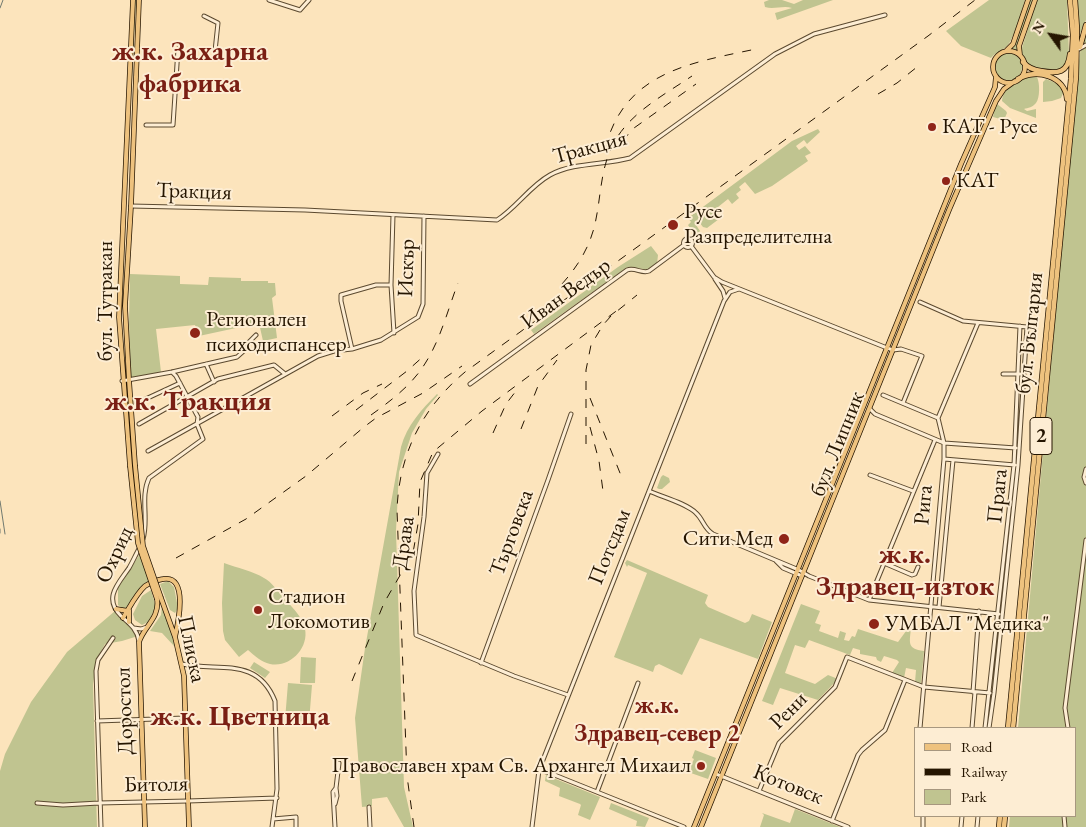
<!DOCTYPE html>
<meta charset="utf-8">
<style>
body{margin:0}
#map{position:relative;width:1086px;height:827px;overflow:hidden;background:#fce4bc;font-family:"EB Garamond",serif}
canvas{display:block}
.legend{position:absolute;left:914px;top:727px;width:162px;height:90px;box-sizing:border-box;background:#fdedd3;border:1px solid #a7977f;margin:0;padding:6px 9px;list-style:none;font-size:15px;color:#251500}
.legend li{display:flex;align-items:center;gap:10px;height:25px}
.legend b{width:25px;border:1px solid #a7977f}
.north{position:absolute;left:1026px;top:10px;width:50px;height:50px;-webkit-text-stroke:4px #fdedd3;paint-order:stroke;rotate:302deg;font-size:14px;font-weight:700;line-height:20px;text-align:center;color:#251500}
.north::after{content:'';display:block;margin:auto;width:18px;height:22px;background:#251500;clip-path:polygon(50% 0,100% 100%,50% 72%,0 100%)}
</style>
<div id="map">
<canvas width="1086" height="827"></canvas>
<ul class="legend">
<li><b style="height:6px;background:#eec27e"></b>Road</li>
<li><b style="height:6px;background:#251500"></b>Railway</li>
<li><b style="height:14px;background:#c0c490"></b>Park</li>
</ul>
<div class="north">N</div>
</div>
<script>
const ctx = document.querySelector('canvas').getContext('2d');
ctx.lineJoin = 'round';
function fillPath(path, color) {
  ctx.fillStyle = color;
  ctx.fill(path, 'evenodd');
}
function strokePath(path, color, width, dash) {
  ctx.strokeStyle = color;
  ctx.lineWidth = width;
  ctx.lineCap = dash ? 'butt' : 'round';
  ctx.setLineDash(dash || []);
  ctx.stroke(path);
}
function write(font, color, halo, rows, align = 'center') {
  ctx.font = font + ' "EB Garamond",serif';
  ctx.lineWidth = 4;
  ctx.setLineDash([]);
  ctx.textBaseline = 'middle';
  ctx.strokeStyle = halo;
  ctx.fillStyle = color;
  for (const [text, x, y, turn = 0] of rows) {
    ctx.save();
    ctx.translate(x, y);
    ctx.rotate((+turn || 0) * Math.PI / 180);
    ctx.textAlign = isNaN(turn) ? turn : align;
    if (halo) ctx.strokeText(text, 0, 0);
    ctx.fillText(text, 0, 0);
    ctx.restore();
  }
}
const green = new Path2D(`
 M134,0H136L131,97Z
 M769,0H782L794,4L803,0H833L777,20L775,13L792,8C783,5 774,10 765,7L764,2Z
 M989,0H1025C1022,10 1013,41 1007,46C1002,51 996,52 991,58L961,46L946,31Z
 M1029,0H1033L1017,51L1010,49Z
 M1037,0H1067L1069,56C1063,76 1043,72 1028,65L1021,51Z
 M1077,0H1086V20L1079,36Z
 M1086,29V827H1009L1010,816H1075V728H1018L1077,77L1081,46Z
 M994 67a14 14 0 1 1 28 0a14 14 0 1 1-28 0Z
 M1031,77H1037C1040,83 1040,98 1036,103C1033,107 1028,108 1024,109L1027,111L1036,109V118L1010,108L1002,101C1003,88 1019,78 1031,77Z
 M1046,79L1056,83L1064,91L1061,98L1052,101L1043,102V82Z
 M996,103L1006,111L1007,113L1004,120L993,117Z
 M818,129L820,132L807,144L804,140L796,146L799,150L805,146L811,153L805,156L808,161L772,186L755,194L745,182L739,187L741,190L736,194L739,198L732,204L728,199L713,211L719,219L707,228L703,227L699,222L696,225L700,231L697,234L693,232L688,225L691,222L688,218L792,141Z
 M651,246L658,255L657,264L648,270L631,267L626,268L534,334L531,330L618,267Z
 M130,274L180,276V284L208,285L209,277L241,278V281H268V283H275L276,295L272,298L277,338L263,341L259,323L199,336L195,325L156,329L161,372L131,378L129,322Z
 M437,394L438,395L426,409L412,433L399,472L396,531L404,787L413,827H404L387,797L372,799V806L362,807L355,718L365,648L401,447C407,425 422,409 437,394Z
 M663,475L669,478L670,482L662,489H659L657,488L661,477Z
 M140,554L149,582L138,590L128,608H122L118,605V587Z
 M627,560L708,595L705,603L708,607L745,623L749,621L752,614L772,622L758,659L700,638L682,675L659,664L655,666L653,672L614,657L647,573L628,565L627,567L625,563Z
 M224,563C237,568 253,571 264,578C272,582 277,591 283,597C291,606 302,616 305,629C309,648 290,668 270,664C261,662 255,656 248,650L239,657L225,640L223,631L222,603Z
 M168,581L174,587L178,608L175,613L170,610L160,584Z
 M151,590L156,607L148,622L142,625L135,620L133,614L142,596Z
 M801,604L820,611L815,623L821,625L819,631L838,638L840,631L846,633L844,640L849,641L852,636L855,637L858,629L898,642L909,627H911C910,642 906,649 924,651L921,684L915,682L916,670L906,668L904,678L892,673L899,662L897,660L884,656L881,662L877,660L876,657L860,654V650L853,648L850,655L809,640L805,648L795,645L785,673L815,684L828,675L838,679L818,700L780,688L773,705L762,701Z
 M162,606L173,632L174,646L162,633L150,631L161,615Z
 M115,611L138,636L122,641L105,644L97,659L93,684L97,827H0V771L5,754L31,702L67,652Z
 M301,657L316,658L315,683H300Z
 M254,662L270,672L265,678L250,668Z
 M288,683L312,685L309,722L285,720Z
 M695,750L716,758L708,779L688,772L694,759L692,758Z
 M546,775L600,797L590,820L578,815L581,805L580,804L559,796L560,788L545,781Z
 M611,803L649,818L645,827L636,826L637,821L609,809Z
 M795,809L840,827H760L764,815L762,813L790,823Z`);
const stream = new Path2D(`
 M0,8L3,0
 M0,501L5,534
 M0,529V533`);
const minor = new Path2D(`
 M269,0L300,10L309,0
 M204,16L218,23L215,51
 M1079,49L1086,45
 M146,125H173L178,49
 M131,206L305,210L497,220C516,208 530,186 550,175C574,162 605,165 630,158L775,54L814,34L885,15
 M393,215L391,285L394,333
 M683.5 243a4.5 4.5 0 1 1 9 0a4.5 4.5 0 1 1-9 0Z
 M691,246L714,277L722,282L887,348L893,350L901,349L922,356L903,403
 M715,279L723,291L725,298
 M920,302L963,321L1027,327L1018,465L994,693L989,728
 M352,349L341,301V295L376,285H391
 M206,364L214,382
 M1003,374H1024
 M122,381L172,372L237,357L246,349L249,342L256,335
 M470,384L627,270C635,267 642,274 649,271L684,245
 M883,395L938,418
 M137,403L180,383
 M870,409L875,414L944,443L1016,448
 M139,424L218,379L274,365L285,374
 M148,451L318,356L334,351L352,349L381,340L418,317L423,304L424,216
 M438,454L427,473L424,517L414,591L416,635L514,676L568,695
 M944,459L1015,465
 M1086,469L1084,477L1086,483
 M870,475L913,491
 M649,491C662,497 686,503 696,513C703,519 704,529 713,534L799,570L809,576L869,600L999,614
 M143,539C149,519 140,497 149,478L203,439L197,424L198,417L176,376L172,372
 M776,561L783,568L802,576
 M884,563L912,575L915,574L918,567
 M869,600L935,440
 M939,607L953,460
 M134,628L141,629L147,627
 M139,641C137,629 130,624 121,616C103,598 118,584 129,568C133,561 136,554 140,547
 M481,663L548,480L571,414
 M182,664C219,672 257,656 275,701L277,789L272,827
 M973,692L979,611
 M97,721L185,718
 M920,728L944,459V443L938,418L978,323
 M972,728L975,692
 M985,728L1014,465L1020,326
 M1068,728L1065,708L1086,540
 M539,770L547,772L684,827
 M716,774L848,827
 M759,791L779,743L835,687L847,657L924,687L990,693
 M597,792L638,683
 M37,803L63,805L99,803L188,801L277,798
 M335,804L337,796L336,788
 M369,807L370,827
 M923,816V827
 M1064,816L1065,827
 M273,819L296,817V827
 M832,821L858,755L862,750L885,730L905,680
 M101,827L96,671L98,660L113,638
 M335,827L333,792L336,788L339,763
 M532,827L539,770L724,301L730,292L739,289
 M961,827L962,816
 M977,827L978,816`);
const major = new Path2D(`
 M1007,50L1013,44L1028,0
 M993 67a16 16 0 1 1 32 0a16 16 0 1 1-32 0Z
 M1020,55L1019,46L1035,0
 M135,465L129,380L125,306L131,206L139,0
 M130,466L119,317L133,0
 M161,598L175,637L184,676L189,827
 M116,609L128,611
 M123,618C130,607 136,594 145,586C150,583 157,580 163,579C189,574 178,624 175,637
 M129,622V610
 M145,827L139,642C144,626 160,618 157,599
 M694,827L961,164L995,87L996,76
 M701,827L949,210L996,101L1004,89L1015,81`);
const highway = new Path2D(`
 M1080,47L1086,25
 M1023,62C1028,68 1033,70 1041,71C1058,74 1068,73 1070,54
 M1018,79C1036,68 1065,76 1067,99
 M1008,728L1071,79L1073,35L1070,0
 M1013,728L1076,77L1077,29L1075,0
 M999,827L1000,816
 M1004,827L1005,816`);
const rail = new Path2D(`
 M878,94L897,83L917,67
 M622,141L634,128L696,84
 M605,149C624,72 690,63 756,49
 M562,284C577,267 588,250 594,228C602,197 599,164 618,136C635,110 667,93 692,76
 M590,398L622,478
 M356,410L407,371L426,354
 M371,415C392,400 413,384 426,362C441,338 448,309 458,283
 M332,416L363,393L382,384
 M590,427L599,461L603,491
 M521,429L538,386L557,360
 M493,433L506,404L516,391
 M586,444V370L591,345L603,325L611,316L637,295
 M176,558L246,519L306,476L364,427L376,418L423,393L462,366
 M352,681L384,603L413,553L418,524L420,482L433,452L482,411L619,309
 M414,827L407,776L397,510C399,454 422,408 465,372L928,36L975,0`);
const majorBridge = new Path2D(`
 M135,465L143,546L161,598
 M130,466L138,543L157,599`);
const markers = [
 [932,127,5,"#8f2418"],
 [946,181,5,"#8f2418"],
 [673,225,6,"#8f2418"],
 [195,333,6,"#8f2418"],
 [784,539,6,"#8f2418"],
 [258,610,5,"#8f2418"],
 [874,624,6,"#8f2418"],
 [701,766,5,"#8f2418"]
];
const shields = [
 [1041,436,22]
];
const shieldNames = [
 ["2",1041,436]
];
const poiNames = [
 ["КАТ - Русе",942,127],
 ["КАТ",956,181],
 ["Русе",684,212],
 ["Разпределителна",684,237],
 ["Регионален",206,320],
 ["психодиспансер",206,345],
 ["Сити Мед",773,539,"right"],
 ["Стадион",268,597],
 ["Локомотив",268,622],
 ["УМБАЛ \"Медика\"",885,624],
 ["Православен храм Св. Архангел Михаил",691,766,"right"]
];
const streetNames = [
 ["Тракция",590,148,-15],
 ["Тракция",194,192,2],
 ["Искър",407,268,-88],
 ["Иван Ведър",566,294,-36],
 ["бул. Тутракан",106,301,-90],
 ["бул. България",1030,333,-84],
 ["бул. Липник",838,444,-68],
 ["Прага",998,496,-84],
 ["Рига",924,505,-85],
 ["Търговска",512,533,-70],
 ["Драва",404,543,-82],
 ["Потсдам",610,547,-68],
 ["Охрид",115,555,-65],
 ["Плиска",191,649,78],
 ["Доростол",125,711,-92],
 ["Рени",789,711,-45],
 ["Битоля",156,785,-1],
 ["Котовск",788,785,22]
];
const neighbourhoodNames = [
 ["ж.к.",657,706],
 ["Здравец-север 2",657,734]
];
const districtNames = [
 ["ж.к. Захарна",190,52],
 ["фабрика",190,84],
 ["ж.к. Тракция",188,402],
 ["ж.к.",905,555],
 ["Здравец-изток",905,587],
 ["ж.к. Цветница",240,717]
];
fillPath(green, '#c0c490');
strokePath(stream, '#707970', 1);
strokePath(minor, '#5b492f', 5);
strokePath(major, '#251500', 5.5);
strokePath(highway, '#251500', 6);
strokePath(minor, '#fdedd3', 3);
strokePath(major, '#eec27e', 4);
strokePath(highway, '#eec27e', 4.5);
strokePath(rail, '#251500', 1, [9, 9]);
strokePath(majorBridge, '#251500', 5.5, []);
strokePath(majorBridge, '#eec27e', 4);
for (const [x, y, r, color] of markers) {
  const dot = new Path2D();
  dot.arc(x, y, r, 0, 2 * Math.PI);
  ctx.fillStyle = color;
  ctx.fill(dot);
  strokePath(dot, '#fdedd3', 2);
}
for (const [x, y, w] of shields) {
  const box = new Path2D();
  box.roundRect(x - w / 2, y - 18.5, w, 37, 4);
  ctx.fillStyle = '#fdedd3';
  ctx.fill(box);
  strokePath(box, '#251500', 1);
}
write('bold 21px', '#251500', null, shieldNames);
write('22px', '#251500', '#fdedd3', poiNames, 'left');
write('22px', '#251500', '#fdedd3', streetNames);
write('bold 24px', '#7a1f14', '#fdedd3', neighbourhoodNames);
write('bold 28px', '#7a1f14', '#fdedd3', districtNames);
</script>
